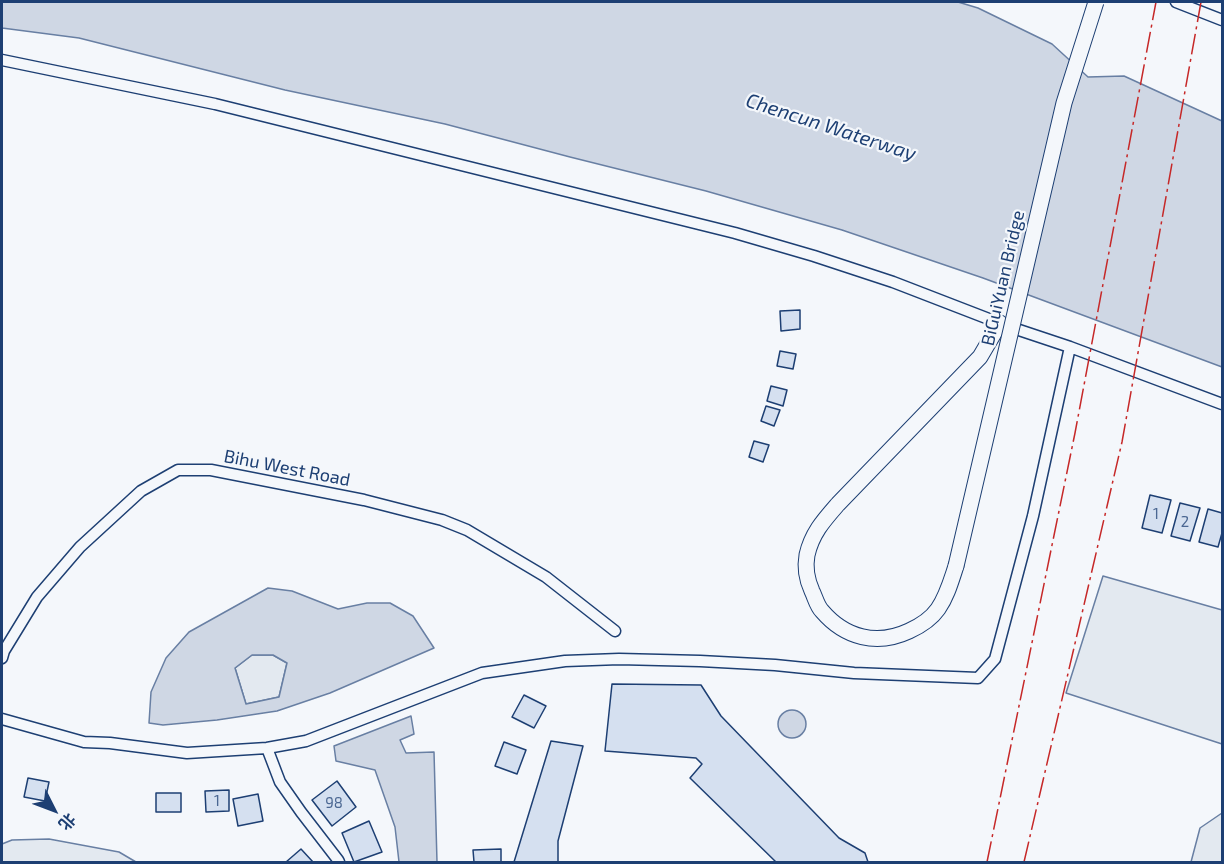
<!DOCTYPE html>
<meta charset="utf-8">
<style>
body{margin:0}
#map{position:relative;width:1224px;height:864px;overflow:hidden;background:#f4f7fb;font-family:"Exo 2","Noto Sans SC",sans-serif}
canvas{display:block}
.frame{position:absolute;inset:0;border:3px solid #1d3f73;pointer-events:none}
.north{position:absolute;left:24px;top:780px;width:60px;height:60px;-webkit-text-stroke:4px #f4f7fb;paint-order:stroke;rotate:132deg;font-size:16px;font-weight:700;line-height:24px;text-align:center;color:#1d3f73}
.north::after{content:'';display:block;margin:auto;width:21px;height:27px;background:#1d3f73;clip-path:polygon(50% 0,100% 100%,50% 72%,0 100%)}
</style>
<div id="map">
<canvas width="1224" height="864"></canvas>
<div class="frame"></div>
<div class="north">北</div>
</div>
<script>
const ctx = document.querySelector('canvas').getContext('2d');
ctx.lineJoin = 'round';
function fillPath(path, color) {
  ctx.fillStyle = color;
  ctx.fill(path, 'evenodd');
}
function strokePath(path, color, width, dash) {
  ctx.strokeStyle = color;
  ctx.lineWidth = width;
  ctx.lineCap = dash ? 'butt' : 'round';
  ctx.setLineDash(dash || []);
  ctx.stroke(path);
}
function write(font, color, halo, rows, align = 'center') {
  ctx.font = font + ' "Exo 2",sans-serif';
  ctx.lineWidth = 4.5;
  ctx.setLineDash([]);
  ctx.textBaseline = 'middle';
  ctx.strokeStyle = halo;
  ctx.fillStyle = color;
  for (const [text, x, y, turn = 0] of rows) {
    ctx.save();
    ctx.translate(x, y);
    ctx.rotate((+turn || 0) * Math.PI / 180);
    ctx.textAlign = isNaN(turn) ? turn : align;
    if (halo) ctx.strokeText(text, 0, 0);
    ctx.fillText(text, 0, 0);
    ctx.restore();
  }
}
const green = new Path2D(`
 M1103,576L1222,610V744L1066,693Z
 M252,655H273L287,663L279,697L246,704L235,668Z
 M1222,813V862H1191L1200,828Z
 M49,839L119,852L136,862H2V844L12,840Z`);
const water = new Path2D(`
 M2,2H958L978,8L1052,44L1088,77L1124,76L1222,121V367L983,278L842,230L706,191L570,157L445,124L285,90L79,38L2,28Z
 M268,588L292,591L338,609L367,603H390L413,616L434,648L330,693L277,711L217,720L163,725L149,723L151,692L166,658L189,632ZM252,655H273L287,663L279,697L246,704L235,668Z
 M778 724a14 14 0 1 1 28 0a14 14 0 1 1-28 0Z
 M411,716L414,734L400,740L406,753L434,752L437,862H399L395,827L375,770L336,761L334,746Z`);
const building = new Path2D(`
 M800,310V329L781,331L780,311Z
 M780,351L796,354L793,369L777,366Z
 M771,386L787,390L783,406L767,401Z
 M766,406L780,410L774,426L761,421Z
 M754,441L769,445L763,462L749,457Z
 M1150,495L1171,500L1162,533L1142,528Z
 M1180,503L1200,508L1190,541L1171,536Z
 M1208,509L1222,513V533L1218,547L1199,542Z
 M612,684L701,685L721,716L839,838L865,853L868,862H776L690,778L702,764L696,758L605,751Z
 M524,695L546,706L534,728L512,717Z
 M551,741L583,746L558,841V862H514Z
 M504,742L526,750L517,774L495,766Z
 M28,778L49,782L45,801L24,797Z
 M337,781L356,807L332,826L312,800Z
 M229,790V811L206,812L205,791Z
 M156,793H181V812H156Z
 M258,794L263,821L238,826L233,799Z
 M369,821L382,852L354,862L342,833Z
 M301,849L313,862H286Z
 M501,849V862H474L473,850Z`);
const street = new Path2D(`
 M1176,2L1222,20
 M2,60L215,104L735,233L814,256L893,282L1007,326L1070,347L1222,404
 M2,658L4,651L37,597L80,547L141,491L178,470H211L364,500L442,520L467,530L546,577L615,631
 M2,719L84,742L110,743L187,753L267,748L306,741L482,673L565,661L619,659L700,661L775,665L854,673L978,678L995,659L1033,516L1070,347
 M267,748L280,782L301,812L338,860L339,862`);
const secondary = new Path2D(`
 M956,566C951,581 947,596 938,609C931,619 920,626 909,631C877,646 845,638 822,611C817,606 815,597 812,591C807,580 805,566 807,555C812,533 824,520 838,504L980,357L1000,323`);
const secondaryBridge = new Path2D(`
 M956,566L1064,103L1096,2`);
const power = new Path2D(`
 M987,862L1075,433L1156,2
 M1024,862L1122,442L1201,2`);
const numberNames = [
 ["1",1156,514],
 ["2",1185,522],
 ["1",217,801],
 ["98",334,803]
];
const streetNames = [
 ["BiGuiYuan Bridge",1003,278,-77],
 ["Bihu West Road",287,468,11]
];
const waterNames = [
 ["Chencun Waterway",831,127,18]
];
fillPath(green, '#e3e9f0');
strokePath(green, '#687fa3', 1.5);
fillPath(water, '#cfd7e4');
strokePath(water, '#687fa3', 1.5);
fillPath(building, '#d5e0f0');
strokePath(building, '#1d3f73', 1.5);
strokePath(street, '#1d3f73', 13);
strokePath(secondary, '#1d3f73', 17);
strokePath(street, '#f4f7fb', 10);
strokePath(secondary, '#f4f7fb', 15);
strokePath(secondaryBridge, '#1d3f73', 17, []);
strokePath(secondaryBridge, '#f4f7fb', 15);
strokePath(power, '#c62828', 1.5, [21, 4.5, 3, 4.5]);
write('15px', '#4b6792', null, numberNames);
write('18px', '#1d3f73', '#f4f7fb', streetNames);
write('italic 20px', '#1d3f73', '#f4f7fb', waterNames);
</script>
